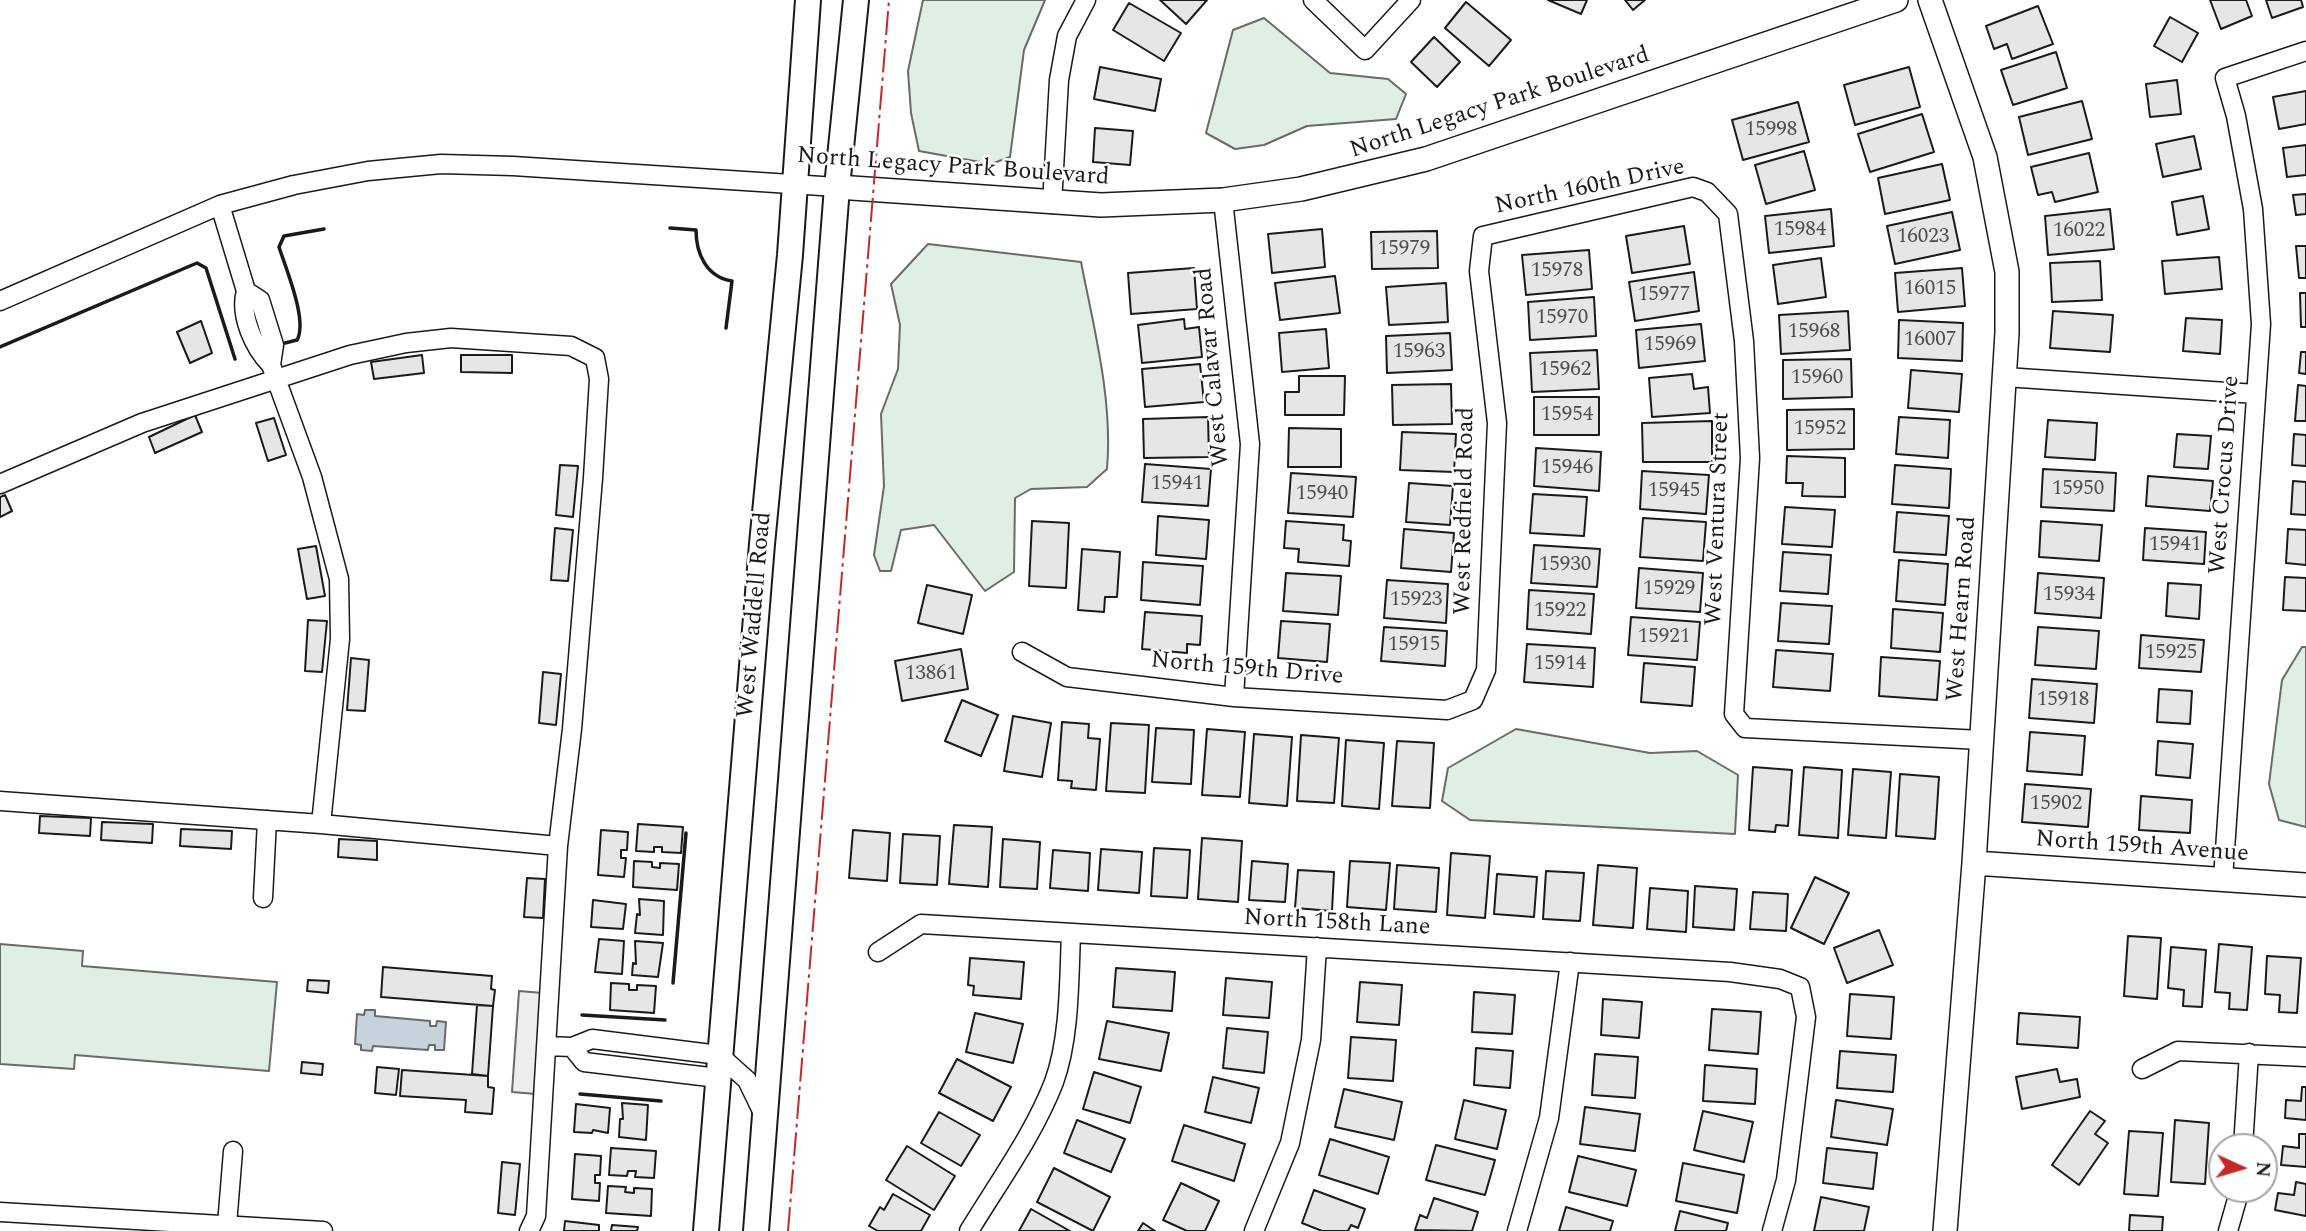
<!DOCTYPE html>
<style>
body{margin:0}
#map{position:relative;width:2306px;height:1231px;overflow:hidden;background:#fff;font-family:Spectral,serif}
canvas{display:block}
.north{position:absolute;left:2208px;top:1133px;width:70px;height:70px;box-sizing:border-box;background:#fff;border:2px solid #a3a3a3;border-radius:50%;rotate:94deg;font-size:19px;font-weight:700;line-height:28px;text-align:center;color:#1a1a1a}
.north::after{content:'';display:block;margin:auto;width:24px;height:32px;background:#c62828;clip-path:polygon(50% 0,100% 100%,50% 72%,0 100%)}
</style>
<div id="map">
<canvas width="2306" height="1231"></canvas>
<div class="north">N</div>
</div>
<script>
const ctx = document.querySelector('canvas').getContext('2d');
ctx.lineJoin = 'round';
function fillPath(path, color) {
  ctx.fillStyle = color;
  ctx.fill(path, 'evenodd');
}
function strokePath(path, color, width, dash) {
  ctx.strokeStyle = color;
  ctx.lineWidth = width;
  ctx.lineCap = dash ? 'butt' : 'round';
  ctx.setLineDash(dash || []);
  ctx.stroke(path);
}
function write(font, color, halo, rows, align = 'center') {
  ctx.font = font + ' Spectral,serif';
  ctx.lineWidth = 5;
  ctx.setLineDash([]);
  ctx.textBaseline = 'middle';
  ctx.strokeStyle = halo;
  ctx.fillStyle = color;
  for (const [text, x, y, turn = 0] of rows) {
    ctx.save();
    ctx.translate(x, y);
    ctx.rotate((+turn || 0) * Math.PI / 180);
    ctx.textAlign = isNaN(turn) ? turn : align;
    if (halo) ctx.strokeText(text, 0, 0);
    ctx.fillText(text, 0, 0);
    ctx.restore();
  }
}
const green = new Path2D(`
 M923,0H1045L1024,50L1010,157L991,164L919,151L911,113L908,71Z
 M1264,18L1330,73L1388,79L1406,94L1396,119L1307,126L1264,145L1235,149L1206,133L1233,30Z
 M928,244L1081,262C1094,329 1113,400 1107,469L1087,487L1031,489L1015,498L1014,572L985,591L934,525L901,530L891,571H880L874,555L884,486L881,414L898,369L900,325L891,284Z
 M2302,647H2306V827L2279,820L2269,784L2282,680Z
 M1516,729L1650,753L1697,751L1738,775L1735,834L1470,820L1442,801L1448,768Z
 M0,944L83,951L82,966L277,982L269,1071L75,1055L74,1069L0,1064Z`);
const parking = new Path2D(`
 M519,991L543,993L536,1094L512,1092Z`);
const water = new Path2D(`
 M365,1010H375V1016L430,1021V1026H436L437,1021L446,1022L444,1050H435V1045H429L428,1050L373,1046L372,1051L361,1050V1045L355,1044L357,1014L364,1015Z`);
const building = new Path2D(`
 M1160,0H1207L1186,24Z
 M1548,0H1587L1581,14Z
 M1625,0H1645L1633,10Z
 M2210,0H2246L2252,16L2221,29Z
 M2266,0H2301L2303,7L2272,18Z
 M1466,2L1511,40L1489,66L1445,28Z
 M1129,3L1181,33L1164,61L1113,30Z
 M2038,6L2053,44L2012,59L2007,44L1994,49L1986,26Z
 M2170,17L2198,33L2182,62L2154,46Z
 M1434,37L1460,62L1437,87L1411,62Z
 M2056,52L2067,88L2013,105L2001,70Z
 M1100,67L1161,79L1155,111L1094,99Z
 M1909,67L1920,107L1855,125L1844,85Z
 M2177,80L2181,114L2150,117L2146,84Z
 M2306,91V124L2279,129L2273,97Z
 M2082,101L2092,139L2028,155L2019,117Z
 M1798,102L1809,142L1743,160L1732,120Z
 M1922,114L1934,152L1870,172L1858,134Z
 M1095,128L1133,131L1130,165L1093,162Z
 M2194,136L2201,169L2163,177L2156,144Z
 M2306,145V175L2287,177L2283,148Z
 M1804,151L1815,190L1766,204L1755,165Z
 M2089,153L2098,192L2055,202L2052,192L2038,195L2031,167Z
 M1942,164L1950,200L1885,214L1878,178Z
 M2306,194V214L2296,215L2293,195Z
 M2203,196L2209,229L2177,235L2172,202Z
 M1831,209L1834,246L1769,253L1765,216Z
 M2110,209L2114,249L2048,255L2045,216Z
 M1952,212L1960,250L1895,264L1887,226Z
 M1684,226L1690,264L1632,273L1626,236Z
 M1322,229L1325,267L1272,273L1268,234Z
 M1437,231L1438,268L1372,269L1371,232Z
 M2296,246H2306V278H2299Z
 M1589,250L1592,289L1526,295L1522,255Z
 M2219,257L2222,289L2165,294L2162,261Z
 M1821,258L1826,297L1778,304L1773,265Z
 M2100,261L2102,300L2052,302L2050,263Z
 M1194,268L1197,309L1131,314L1128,273Z
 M1962,268L1965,306L1898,312L1895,273Z
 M1694,272L1699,311L1635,321L1629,282Z
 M1335,276L1340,313L1280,320L1275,283Z
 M1446,283L1448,322L1389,325L1386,287Z
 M2300,293H2306V327H2301Z
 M1594,297L1596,336L1530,340L1528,302Z
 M1848,311L1850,350L1781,354L1779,315Z
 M2053,311L2113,315L2110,352L2050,348Z
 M2186,318L2222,320L2220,354L2183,351Z
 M1184,319L1185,329L1199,327L1202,357L1142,363L1138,325Z
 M1899,320L1963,323L1962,361L1898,358Z
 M201,321L212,353L190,363L177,332Z
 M1701,324L1705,361L1639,368L1636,330Z
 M1326,329L1329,368L1282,372L1279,333Z
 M1450,333L1452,370L1387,373L1386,336Z
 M1597,350L1599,389L1532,392L1530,353Z
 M2301,352H2306V374L2299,373Z
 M422,355L424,373L374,379L371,362Z
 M461,355H512V373L461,372Z
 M1851,359L1852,397L1783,399V360Z
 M1200,364L1204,402L1145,407L1142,369Z
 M1911,370L1962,374L1959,412L1908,408Z
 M1692,374L1694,389L1708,387L1710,413L1652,417L1649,378Z
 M1299,376H1345L1344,415H1285V392H1299Z
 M1451,384L1452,424L1393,425L1392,385Z
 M2298,385L2306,386V421H2295Z
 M1534,397H1599V435H1534Z
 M1854,409V449L1787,450V410Z
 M195,415L202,432L155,453L149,437Z
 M1208,417L1209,457L1144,458L1143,419Z
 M1899,417L1950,420L1948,458L1896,454Z
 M274,418L286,455L268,461L256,423Z
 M2048,420L2097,423L2095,460L2045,457Z
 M1712,421V462H1643L1642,423Z
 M1289,428L1341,429V467H1288Z
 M1402,432L1456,434L1454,472L1400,470Z
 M2177,434L2211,436L2208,469L2174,467Z
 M2294,434L2306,435V466L2292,465Z
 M1536,448L1601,452L1599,491L1534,486Z
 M1787,456L1845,458V497L1802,496L1803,483H1786Z
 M1145,464L1211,469L1208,506L1142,502Z
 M560,465L578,466L573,517L556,515Z
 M1895,465L1951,469L1949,508L1892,504Z
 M2043,469L2116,473L2114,511L2041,507Z
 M1642,471L1709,475L1706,514L1640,509Z
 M1291,473L1356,477L1353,517L1288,513Z
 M2148,476L2213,481L2210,511L2146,506Z
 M2293,481L2306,482V515L2291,514Z
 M1409,483L1453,486L1450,525L1406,522Z
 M1533,494L1587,497L1584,536L1530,533Z
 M5,495L12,511L0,517V497Z
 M1785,507L1835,510L1832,547L1782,544Z
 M1897,512L1949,516L1946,555L1894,552Z
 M1158,516L1209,520L1206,559L1156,555Z
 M1643,518L1706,522L1703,561L1640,557Z
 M1032,521L1069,523L1066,588L1029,586Z
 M1286,521L1344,525L1343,540L1351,541L1349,566L1298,562L1299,549L1284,548Z
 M2041,521L2102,525L2099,561L2039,557Z
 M555,528L573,530L568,581L551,580Z
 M2145,528L2206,532L2204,564L2143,560Z
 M1404,529L1454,533L1451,572L1401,568Z
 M2288,529L2306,530V565L2286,563Z
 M1534,545L1600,549L1597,587L1531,583Z
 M316,546L325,596L307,599L298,549Z
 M1082,549L1120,552L1117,597H1105L1104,612L1078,610Z
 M1783,552L1831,555L1828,594L1780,591Z
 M1899,560L1948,564L1945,605L1896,601Z
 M1143,562L1203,566L1200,605L1141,600Z
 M1639,568L1703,573L1700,612L1636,608Z
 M1286,573L1341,576L1338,615L1283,611Z
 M2038,573L2104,578L2101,618L2035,613Z
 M2285,577L2306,578V611L2283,610Z
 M1387,580L1448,584L1446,623L1384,618Z
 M2168,583L2201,585L2199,619L2166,616Z
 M927,585L972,595L963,634L918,623Z
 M1529,590L1594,594L1591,634L1527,629Z
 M1781,603L1832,606L1829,644L1778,641Z
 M1893,609L1943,613L1940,652L1891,648Z
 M1145,612L1202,616L1200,645L1187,644V653L1142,649Z
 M1631,617L1700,622L1697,660L1628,655Z
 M308,620L327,621L322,672L305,671Z
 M1281,621L1330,624L1327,662L1278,658Z
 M1384,627L1447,631L1445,666L1381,661Z
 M2038,627L2099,631L2096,669L2035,665Z
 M2141,635L2204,640L2201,672L2139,668Z
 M1527,644L1595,648L1593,687L1524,682Z
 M961,649L968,689L902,701L895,661Z
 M1776,650L1833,654L1830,691L1773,687Z
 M1881,657L1940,661L1937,700L1879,696Z
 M351,658L369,660L365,711L347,710Z
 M1644,663L1695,667L1692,706L1641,702Z
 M543,672L561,674L556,725L539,723Z
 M2032,679L2097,684L2094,723L2029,718Z
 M2159,689L2192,691L2190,724L2157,722Z
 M962,700L998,715L981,756L945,741Z
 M1013,716L1051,723L1042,777L1004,771Z
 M1062,722L1089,724L1088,738L1100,739L1096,790L1071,788L1072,781L1058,780Z
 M1111,723L1149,725L1145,793L1106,791Z
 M1156,728L1194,730L1191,784L1152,782Z
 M1207,729L1245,732L1240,797L1202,795Z
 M2030,732L2085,736L2082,775L2027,771Z
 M1254,734L1292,737L1287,806L1249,803Z
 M1301,735L1339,738L1334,803L1297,801Z
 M1346,740L1384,743L1379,809L1342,806Z
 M1397,741L1434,743L1430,808L1392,806Z
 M2158,741L2193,744L2190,778L2156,775Z
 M1753,767L1792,770L1788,826L1776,825L1775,832L1749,830Z
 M1804,767L1842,770L1838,838L1799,835Z
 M1853,769L1891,772L1886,838L1848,835Z
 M1900,774L1939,777L1935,839L1896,836Z
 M2025,784L2091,789L2088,827L2022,822Z
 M2141,796L2192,800L2190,833L2139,830Z
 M40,816L91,818L90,836L39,833Z
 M102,822L153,824L152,843L101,840Z
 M638,824L683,827L681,853L662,852V847H654V852L636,851Z
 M954,825L992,827L988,887L949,884Z
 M181,829L232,831L231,849L180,846Z
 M601,830L628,832L627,850H621V858H626L624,877L598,875Z
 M853,830L890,833L887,881L849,878Z
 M903,834L940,836L937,885L900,883Z
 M1202,838L1242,841L1238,902L1198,899Z
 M339,839L377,841V860L338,857Z
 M1003,839L1040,842L1037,889L1000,887Z
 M1154,848L1190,850L1187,898L1151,896Z
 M1101,849L1142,852L1139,893L1098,890Z
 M1053,850L1090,853L1088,891L1050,888Z
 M1451,853L1490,856L1485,918L1447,915Z
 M634,861L652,862V867L660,868V863L679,864L677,890L633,887Z
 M1252,861L1288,864L1285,902L1249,900Z
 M1350,861L1390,863L1386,910L1347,907Z
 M1397,865L1439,868L1436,912L1394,909Z
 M1598,865L1637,868L1633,928L1593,925Z
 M1298,870L1334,872L1332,911L1295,908Z
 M1546,871L1584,873L1580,921L1543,919Z
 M1497,874L1537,877L1534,917L1494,914Z
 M1815,877L1849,893L1824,944L1791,928Z
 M527,878L545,879L543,918L524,917Z
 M1695,886L1737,889L1734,930L1693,927Z
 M1650,888L1688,891L1686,932L1647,929Z
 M1753,892L1788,894L1786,931L1750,929Z
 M639,899L664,901L663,935L635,933L637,914L640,915Z
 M593,900L626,904L623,929L591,927Z
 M1879,930L1893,965L1847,983L1834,948Z
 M2128,936L2161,938L2157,999L2124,996Z
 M599,939L624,941L622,974L595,972Z
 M635,941L663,943L658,977L632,975L633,963L636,964Z
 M2219,944L2252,947L2247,1010L2229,1009L2230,993L2215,992Z
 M2171,947L2206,950L2202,1007L2183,1006L2184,990L2168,988Z
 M2267,956L2301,958L2297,1013L2279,1012L2280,995L2265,994Z
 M970,958L1024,962L1021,999L973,995L974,986L968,985Z
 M383,967L492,976L491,989L495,990L493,1006L381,997Z
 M1116,968L1175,972L1172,1011L1113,1007Z
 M1226,978L1272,982L1269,1018L1223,1015Z
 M308,980L329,981L328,993L307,991Z
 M1360,982L1402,985L1399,1025L1357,1022Z
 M611,983L629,984V990H637V985L656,986L654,1013L610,1010Z
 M1474,992L1515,995L1512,1034L1472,1032Z
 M1850,994L1894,997L1891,1039L1847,1036Z
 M1603,999L1642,1002L1639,1038L1601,1035Z
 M477,1005L493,1006L488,1076L472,1074Z
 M1712,1009L1761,1012L1758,1054L1709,1050Z
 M975,1013L1023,1024L1013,1063L966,1052Z
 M2019,1013L2080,1017L2078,1048L2017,1044Z
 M1107,1021L1169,1033L1161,1071L1099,1059Z
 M1227,1028L1268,1032L1264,1073L1223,1068Z
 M1351,1037L1396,1040L1393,1081L1348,1078Z
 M1476,1048L1513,1051L1510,1088L1474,1085Z
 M1840,1051L1896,1055L1893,1092L1837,1088Z
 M1595,1054L1638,1057L1635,1098L1592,1095Z
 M957,1059L1011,1087L993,1121L939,1093Z
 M302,1062L323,1064L322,1075L301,1073Z
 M1705,1065L1757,1069L1755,1104L1703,1101Z
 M377,1067L399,1069L396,1095L375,1093Z
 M2057,1069L2060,1082L2077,1079L2080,1097L2022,1109L2016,1077Z
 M402,1070L488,1076V1087L494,1088L492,1114L465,1112L466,1100L400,1096Z
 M1094,1072L1141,1087L1130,1123L1083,1109Z
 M1213,1077L1259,1088L1251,1123L1205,1112Z
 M2302,1087H2306V1120L2285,1118L2286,1100L2301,1101Z
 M1344,1089L1402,1102L1394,1140L1335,1127Z
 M1464,1100L1506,1110L1497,1149L1455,1139Z
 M1836,1100L1893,1109L1887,1145L1831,1137Z
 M622,1103L648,1105L646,1140L619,1137L620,1119H623Z
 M576,1104L610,1108L608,1133L593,1130L592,1133L574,1132Z
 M1585,1107L1640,1114L1635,1151L1580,1144Z
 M1703,1111L1753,1122L1744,1162L1694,1150Z
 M2090,1111L2105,1121L2095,1134L2108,1143L2079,1185L2052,1165Z
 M939,1112L980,1135L961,1166L921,1143Z
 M1077,1120L1125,1139L1111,1172L1064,1153Z
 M2175,1120L2209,1123L2205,1184L2171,1182Z
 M1184,1125L1245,1144L1234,1181L1172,1161Z
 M2129,1131L2163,1133L2158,1196L2124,1194Z
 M2299,1134H2306V1167L2281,1165L2283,1146L2299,1148Z
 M1330,1139L1389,1157L1378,1194L1319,1175Z
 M1436,1145L1495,1160L1485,1195L1426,1180Z
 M907,1146L955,1176L934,1210L886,1180Z
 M611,1148L656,1151L654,1178L635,1177L636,1171H628L627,1176L609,1175Z
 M1827,1148L1877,1153L1873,1189L1823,1183Z
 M575,1154L601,1156L600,1175H595V1183H600L599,1201L572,1199Z
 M1578,1156L1636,1170L1627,1206L1569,1192Z
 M502,1162L520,1164L515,1215L498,1213Z
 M1683,1163L1744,1175L1737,1213L1676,1201Z
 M1054,1168L1110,1197L1093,1231L1037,1202Z
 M2296,1182L2306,1184V1216L2275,1210L2278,1193L2294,1195Z
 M1181,1183L1219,1201L1205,1231H1187L1163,1220Z
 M608,1186L626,1187L625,1192L634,1193V1188L652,1189L651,1216L606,1213Z
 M1314,1190L1365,1209L1358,1228L1351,1225L1348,1231H1322L1302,1223Z
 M893,1194L930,1215L921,1231H878L869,1226L880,1207L884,1210Z
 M1821,1197L1869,1207L1864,1231H1814Z
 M1434,1198L1478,1212L1472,1231L1415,1230L1420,1215L1427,1218Z
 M1566,1207L1613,1221L1610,1231H1559Z
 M1031,1209L1070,1231H1019Z
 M1680,1211L1728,1223L1726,1231H1675Z
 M2130,1215L2163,1217L2162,1231H2129Z
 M565,1221L599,1225V1231H564Z
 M1143,1223L1155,1231H1138Z
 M612,1225L638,1227L637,1231H611Z`);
const minor = new Path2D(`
 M1313,0L1365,50L1411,0
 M1223,200L1250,444L1234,697
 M1052,204L1059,80L1067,36L1086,0
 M220,205L246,291C239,315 254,348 271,365
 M246,291L260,300L274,345L271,365L312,477L339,579L340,639L321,824
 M0,301L220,205L294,185L368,171L441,164L513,166L837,187
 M2005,377L2256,394
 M0,484L142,423L350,355L406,343L451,338L571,346L595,358L599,379L593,478L572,729L558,846L536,1216L529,1231
 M1022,652L1067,677L1234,697L1447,710L1473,700L1486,670L1497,423L1479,271L1483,236L1693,187L1707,192L1728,214L1744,341L1750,458L1734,714L1745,728L1981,740
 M0,801L321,824L558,846
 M2223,879L2261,324L2253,209L2236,116L2225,78L2306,51
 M263,898L267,820
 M878,952L921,924L1730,972L1780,979L1800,987L1806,1017L1786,1180L1772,1231
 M546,1046L572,1047L592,1039L719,1055L747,1080L764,1115
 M572,1047L584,1062L718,1078
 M2142,1069L2178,1051L2306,1057
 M2243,1147L2249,1053
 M0,1212L323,1231
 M227,1225L233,1151
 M969,1231C998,1183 1034,1134 1054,1082C1070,1038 1069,980 1071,933
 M1254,1231L1290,1143L1311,1040L1317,947
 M1517,1231L1549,1118L1570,962
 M2228,1231L2240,1189`);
const tertiary = new Path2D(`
 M1930,0L1985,157L2007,272V333L1974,863L1945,1231
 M837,187L1101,205L1223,200L1301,189L1426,159L1896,0
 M1974,863L2306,885`);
const secondary = new Path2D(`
 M706,1231L762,544L790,255L808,0
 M756,1231L837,187L856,0`);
const wall = new Path2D(`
 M670,228L696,230C696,253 706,277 732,281L726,328
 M285,343L297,340C308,321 286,269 279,247L284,236L324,229
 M0,347L197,263L206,268L235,359
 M673,983L686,833
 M582,1015L665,1020
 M580,1094L661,1101`);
const power = new Path2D(`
 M788,1231L889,0`);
const numberNames = [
 ["15998",1771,131],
 ["15984",1800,231],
 ["16022",2079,232],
 ["16023",1923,238],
 ["15979",1404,250],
 ["15978",1557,272],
 ["16015",1930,290],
 ["15977",1664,296],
 ["15970",1562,319],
 ["15968",1814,333],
 ["16007",1930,341],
 ["15969",1670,346],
 ["15963",1419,353],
 ["15962",1565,371],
 ["15960",1817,379],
 ["15954",1567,416],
 ["15952",1820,430],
 ["15946",1567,469],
 ["15941",1177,485],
 ["15950",2078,490],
 ["15945",1674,492],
 ["15940",1322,495],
 ["15941",2175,546],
 ["15930",1565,566],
 ["15929",1669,590],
 ["15934",2069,596],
 ["15923",1416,601],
 ["15922",1560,612],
 ["15921",1664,638],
 ["15915",1414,646],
 ["15925",2171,654],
 ["15914",1560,665],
 ["13861",931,675],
 ["15918",2063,701],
 ["15902",2056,805]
];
const streetNames = [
 ["North Legacy Park Boulevard",1500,104,-18],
 ["North Legacy Park Boulevard",953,168,4],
 ["North 160th Drive",1590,188,-12],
 ["West Calavar Road",1214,367,-95],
 ["West Crocus Drive",2226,475,-86],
 ["West Redfield Road",1466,511,-89],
 ["West Ventura Street",1719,519,-88],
 ["West Hearn Road",1963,609,-86],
 ["West Waddell Road",756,615,-85],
 ["North 159th Drive",1247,670,5],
 ["North 159th Avenue",2142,848,4],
 ["North 158th Lane",1337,924,3]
];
fillPath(green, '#e0efe3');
strokePath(green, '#6a6a6a', 2);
fillPath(parking, '#ededed');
strokePath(parking, '#6a6a6a', 2);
fillPath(water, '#c6d2dc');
strokePath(water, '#6a6a6a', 2);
fillPath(building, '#e6e6e6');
strokePath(building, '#1a1a1a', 2);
strokePath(minor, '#1a1a1a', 21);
strokePath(tertiary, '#1a1a1a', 26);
strokePath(secondary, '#1a1a1a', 28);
strokePath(minor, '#fff', 18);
strokePath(tertiary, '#fff', 23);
strokePath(secondary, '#fff', 24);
strokePath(wall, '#1a1a1a', 3.5);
strokePath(power, '#c62828', 2, [24, 5, 3.5, 5]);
write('21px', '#4d4d4d', null, numberNames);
write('24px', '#1a1a1a', '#fff', streetNames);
</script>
